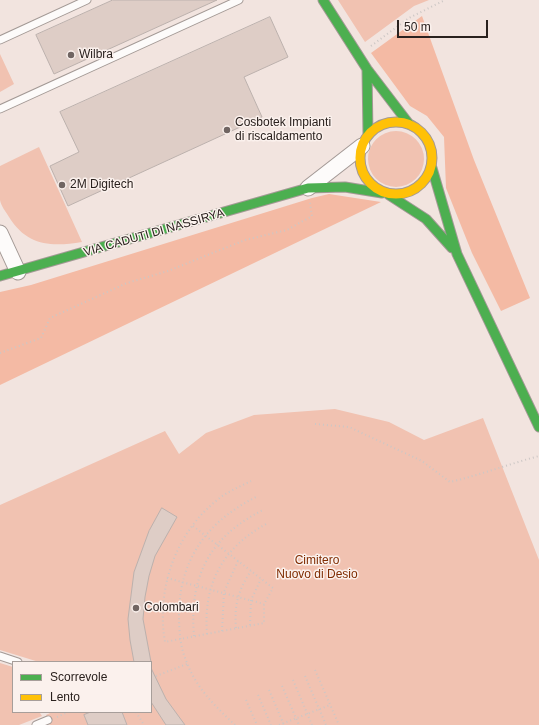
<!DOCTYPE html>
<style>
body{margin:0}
#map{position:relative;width:539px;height:725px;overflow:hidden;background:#f2e4df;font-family:Arial,sans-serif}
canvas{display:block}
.legend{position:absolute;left:12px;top:661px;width:140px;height:52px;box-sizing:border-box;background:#fbf1ed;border:1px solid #a79e9a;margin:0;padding:5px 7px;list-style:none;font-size:12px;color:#2a211e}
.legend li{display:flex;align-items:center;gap:8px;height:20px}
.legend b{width:20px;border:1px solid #a79e9a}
.scale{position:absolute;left:397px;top:20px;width:91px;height:18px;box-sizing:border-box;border:2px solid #2a211e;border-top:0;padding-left:5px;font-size:12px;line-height:14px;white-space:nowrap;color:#2a211e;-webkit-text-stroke:3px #fbf1ed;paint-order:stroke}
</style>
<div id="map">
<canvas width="539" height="725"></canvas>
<ul class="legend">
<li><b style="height:5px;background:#4caf50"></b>Scorrevole</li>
<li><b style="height:5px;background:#ffc107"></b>Lento</li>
</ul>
<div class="scale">50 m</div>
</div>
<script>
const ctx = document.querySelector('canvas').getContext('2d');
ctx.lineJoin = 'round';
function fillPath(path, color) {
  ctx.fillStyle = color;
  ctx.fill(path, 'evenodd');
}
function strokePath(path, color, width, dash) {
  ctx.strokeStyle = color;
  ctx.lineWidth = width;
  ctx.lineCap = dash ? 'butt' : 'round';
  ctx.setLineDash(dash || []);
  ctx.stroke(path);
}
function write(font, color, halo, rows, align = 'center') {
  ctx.font = font + ' Arial,sans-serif';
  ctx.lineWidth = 3;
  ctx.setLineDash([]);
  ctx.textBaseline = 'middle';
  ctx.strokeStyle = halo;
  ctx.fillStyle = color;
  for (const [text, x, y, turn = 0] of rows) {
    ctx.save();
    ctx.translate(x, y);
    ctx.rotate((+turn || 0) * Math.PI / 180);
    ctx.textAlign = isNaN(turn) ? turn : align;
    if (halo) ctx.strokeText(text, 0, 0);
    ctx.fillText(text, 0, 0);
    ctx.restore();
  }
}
const green = new Path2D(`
 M338,0H429L414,6L365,42Z
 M0,54L14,84L0,92Z
 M368 159a28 28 0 1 1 56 0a28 28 0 1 1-56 0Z
 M39,147L82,242C51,247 27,246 9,217C6,212 1,206 0,200C0,190 0,177 0,166Z
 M335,409L389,422L424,440L483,418L539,560V725H50L46,715L52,712H151V662H39L0,650V505L165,431L179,454L206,433L254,415Z
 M0,663L13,667V712H43L40,713L42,716L19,725H0Z`);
const forest = new Path2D(`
 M422,16L474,160L530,298L501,311L472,253L446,188L444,137L427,116L410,106L371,53Z
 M329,194L381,202L0,385V292L31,285L312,198Z`);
const building = new Path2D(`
 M113,0H217L54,74L36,35Z
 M270,17L288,57L244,77L262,117L68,206L50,166L79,152L60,112Z
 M162,508L177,517L155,556L149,576L145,597L143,619L151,662H134L130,640L128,619L134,572L149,531Z
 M151,668L166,699L185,725H166L153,705L151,702Z
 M91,712H122L127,725H88L84,715Z`);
const path = new Path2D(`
 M371,46L409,18L445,0
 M0,353L41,338L50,318L127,283L168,271L245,240L287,230L312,216L310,203
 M315,424L349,427L422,461L450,482C480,475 509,464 539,456
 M193,526L273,588L264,604V623L165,642C156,590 175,534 216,501C226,492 239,487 251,481
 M167,578L264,604
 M250,625L251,600L261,579
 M236,628C234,606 238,590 251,571
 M222,631L224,592L238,561
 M207,634C203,583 223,547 268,523
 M194,636C189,577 209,537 263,510
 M315,670L339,725
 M156,676L187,664
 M305,676L326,725
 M293,680L312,725
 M282,686L299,725
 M269,690L284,725
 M258,695L271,725
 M246,700L257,725
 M136,712L144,725
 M57,717L68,712
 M235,725C216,707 197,689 187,663C180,647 179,631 179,613C180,557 209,520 258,496
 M279,725L330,705`);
const lane = new Path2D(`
 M0,40L87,0
 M0,109L239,0
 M0,656L18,662
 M36,725L48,720`);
const street = new Path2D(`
 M308,188L362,146
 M0,233L18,272`);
const fast = new Path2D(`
 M323,0L367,69L409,124
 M367,69L368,135
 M432,168L457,254L539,427
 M389,195L426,219L452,248
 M0,276L308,188L345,187L382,193`);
const slow = new Path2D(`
 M360 158a36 36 0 1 1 72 0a36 36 0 1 1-72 0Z`);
const markers = [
 [71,55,4,"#706562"],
 [227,130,4,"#706562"],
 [62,185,4,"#706562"],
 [136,608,4,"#706562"]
];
const poiNames = [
 ["Wilbra",79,55],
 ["Cosbotek Impianti",235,123],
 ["di riscaldamento",235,137],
 ["2M Digitech",70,185],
 ["Colombari",144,608]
];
const streetNames = [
 ["VIA CADUTI DI NASSIRYA",154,233,-16]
];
const parkNames = [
 ["Cimitero",317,561],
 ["Nuovo di Desio",317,575]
];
fillPath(green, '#f1c2b1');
fillPath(forest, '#f4baa4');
fillPath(building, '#decdc6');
strokePath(building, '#bcb1ad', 1);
strokePath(lane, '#a39995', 9);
strokePath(street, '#a39995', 17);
strokePath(fast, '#a39995', 11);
strokePath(slow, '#a39995', 11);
strokePath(path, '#ccc7c5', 2, [1, 3]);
strokePath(lane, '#fdfbfa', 7);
strokePath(street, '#fdfbfa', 15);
strokePath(fast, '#4caf50', 9);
strokePath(slow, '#ffc107', 9);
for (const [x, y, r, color] of markers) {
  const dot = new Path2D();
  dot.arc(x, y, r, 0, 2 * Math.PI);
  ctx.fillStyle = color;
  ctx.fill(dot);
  strokePath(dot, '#fbf1ed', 1.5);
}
write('12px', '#2a211e', '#fbf1ed', poiNames, 'left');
write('12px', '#2a211e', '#fbf1ed', streetNames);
write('12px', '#802d03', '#fbf1ed', parkNames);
</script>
